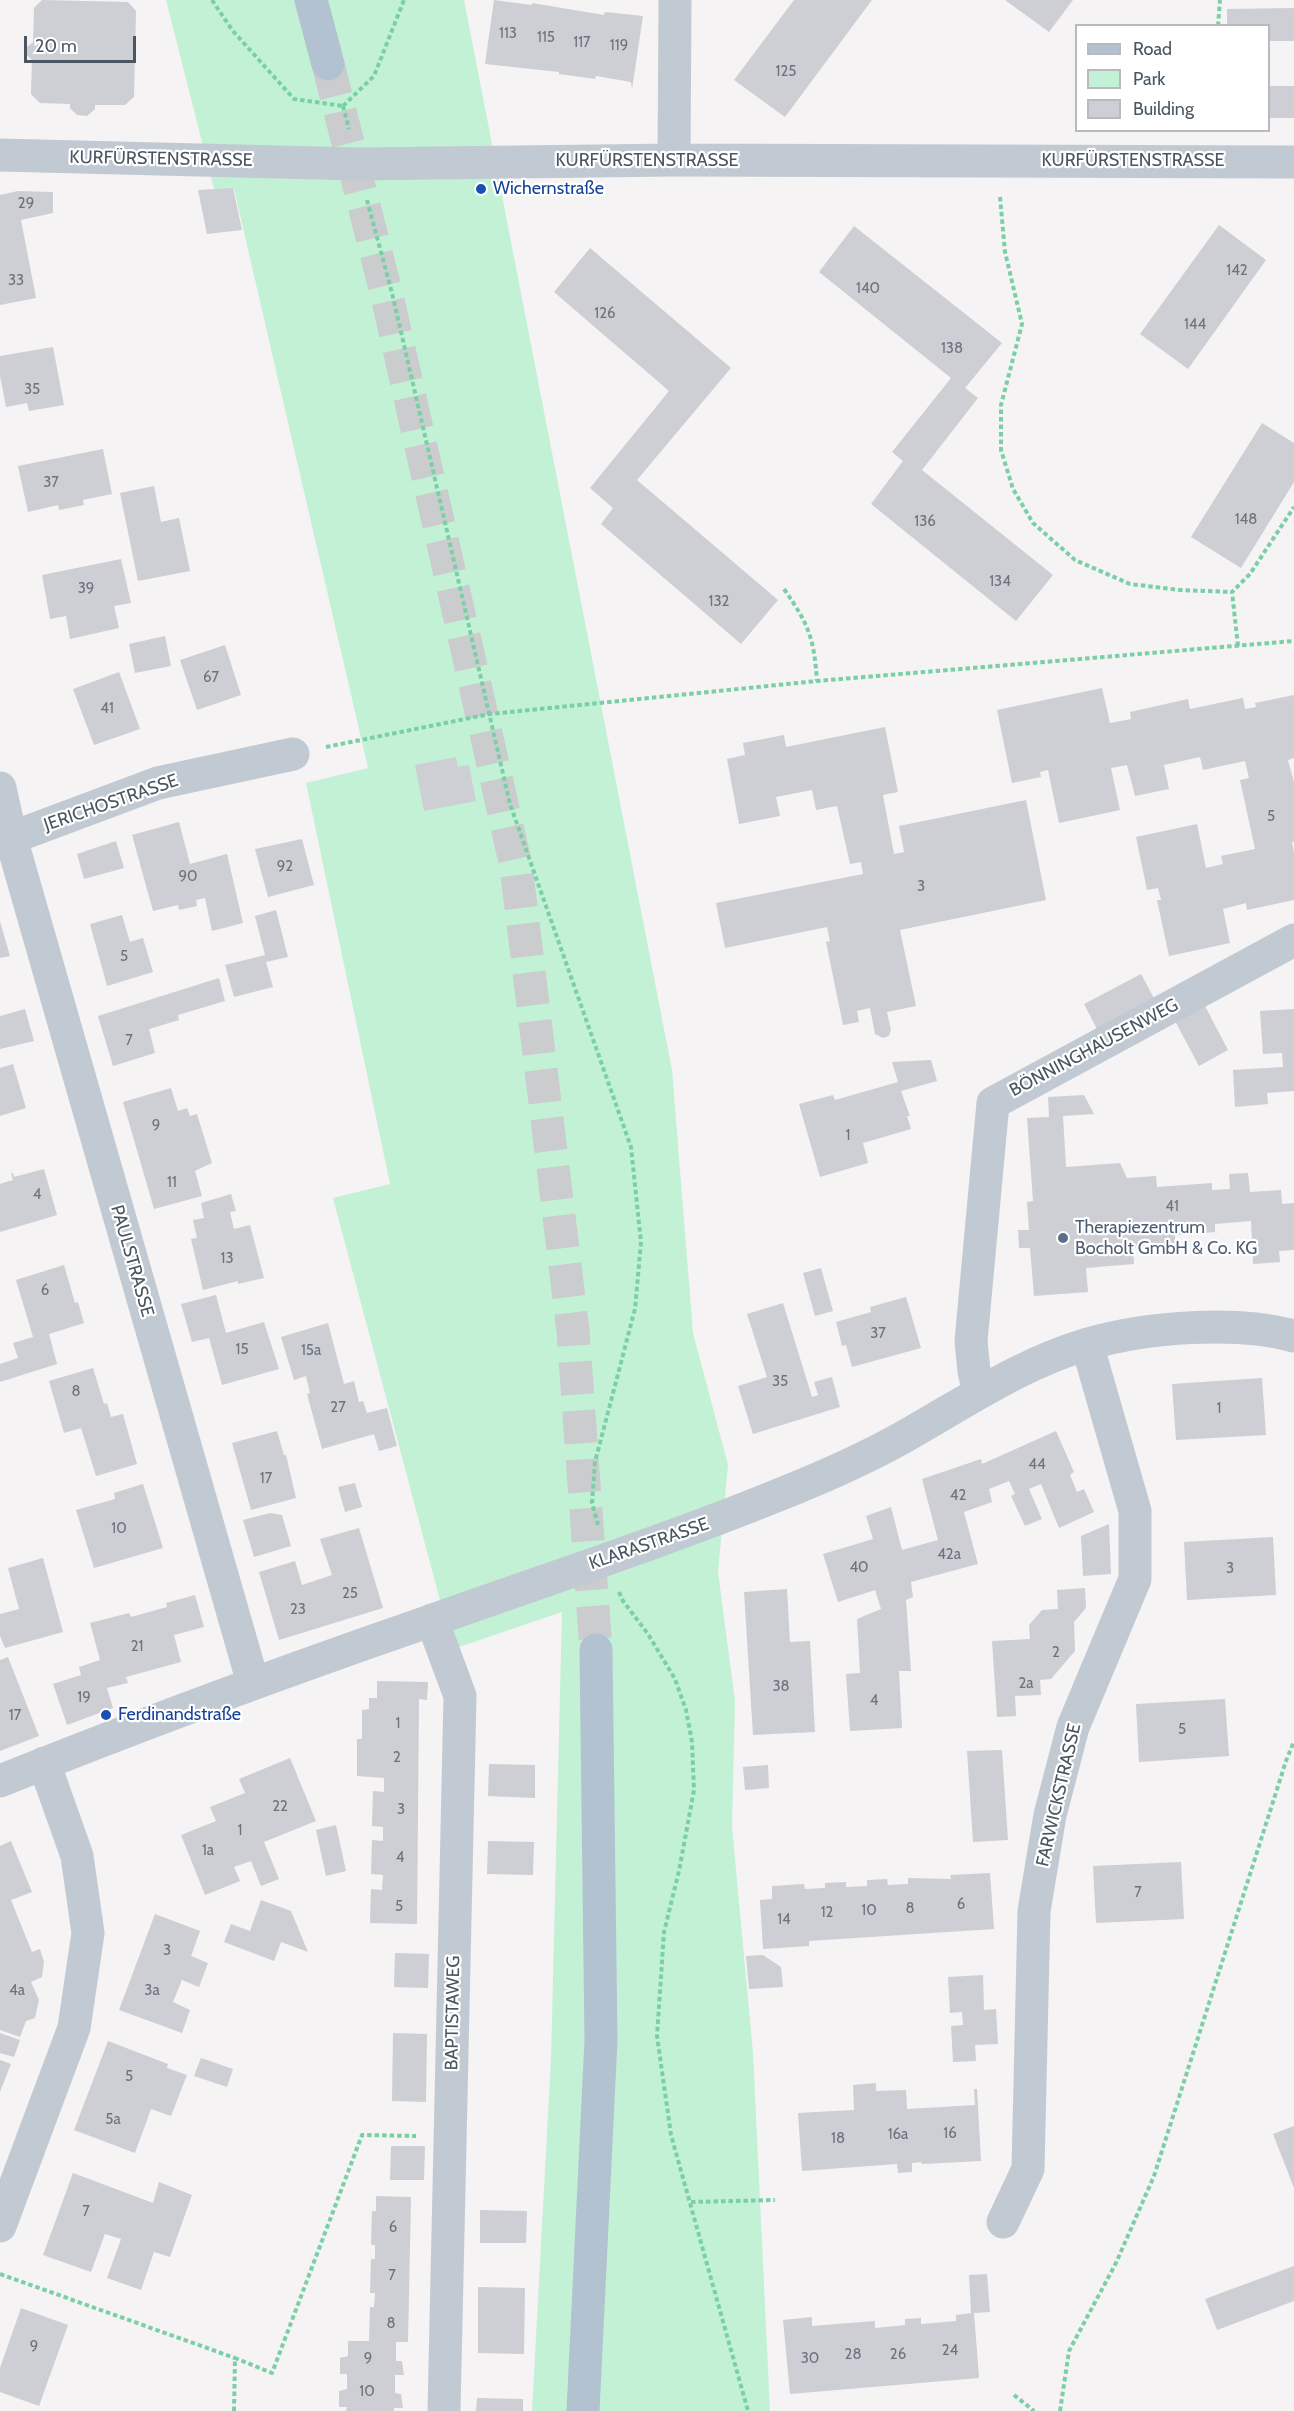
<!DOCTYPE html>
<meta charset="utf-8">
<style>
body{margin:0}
#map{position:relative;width:1294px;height:2411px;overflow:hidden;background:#f5f3f3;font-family:Cabin,sans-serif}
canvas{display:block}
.legend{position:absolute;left:1075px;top:24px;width:195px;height:108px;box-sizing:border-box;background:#fff;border:2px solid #b7bbc0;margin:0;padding:8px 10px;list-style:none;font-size:18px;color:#4a5661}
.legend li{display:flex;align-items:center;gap:12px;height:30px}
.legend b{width:30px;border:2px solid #b7bbc0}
.scale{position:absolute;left:24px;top:36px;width:112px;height:27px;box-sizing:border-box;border:3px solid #4a5661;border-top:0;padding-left:8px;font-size:18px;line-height:21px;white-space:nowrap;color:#4a5661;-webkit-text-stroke:4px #fff;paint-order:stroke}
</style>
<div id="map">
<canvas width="1294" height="2411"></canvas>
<ul class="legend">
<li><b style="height:8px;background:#b3c2d1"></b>Road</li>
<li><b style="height:16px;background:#c3f1d5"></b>Park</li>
<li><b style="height:16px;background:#cdcfd5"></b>Building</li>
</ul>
<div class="scale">20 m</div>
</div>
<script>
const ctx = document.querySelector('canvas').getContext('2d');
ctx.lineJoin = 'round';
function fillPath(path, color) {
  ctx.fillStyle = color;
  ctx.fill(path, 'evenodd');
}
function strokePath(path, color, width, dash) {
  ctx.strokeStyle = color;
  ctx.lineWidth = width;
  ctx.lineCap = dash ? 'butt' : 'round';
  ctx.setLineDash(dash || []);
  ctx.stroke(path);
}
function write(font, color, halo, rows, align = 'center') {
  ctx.font = font + ' Cabin,sans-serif';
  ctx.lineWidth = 4.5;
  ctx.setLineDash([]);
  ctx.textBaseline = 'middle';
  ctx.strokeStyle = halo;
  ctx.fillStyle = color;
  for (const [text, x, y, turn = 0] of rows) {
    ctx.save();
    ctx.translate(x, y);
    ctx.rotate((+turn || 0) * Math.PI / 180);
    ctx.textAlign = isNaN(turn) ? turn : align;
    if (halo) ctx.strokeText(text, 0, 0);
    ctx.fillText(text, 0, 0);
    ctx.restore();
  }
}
const green = new Path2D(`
 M166,0H464L672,1070L693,1333L728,1465L718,1572L735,1701L732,1827L753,2053L770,2411H532L551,2059L562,1612L453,1649L333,1198L390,1184L306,783L368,768L234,189H214Z`);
const building = new Path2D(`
 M42,0L128,2L136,11L134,97L125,105H95V109L87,116L77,115L70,108V104L40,103L31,94L32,60L27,55V47L33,42L34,8Z
 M494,0L532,5V3L604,15L605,12L643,16L632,89L631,82L596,76L595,79L559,74V72L485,64Z
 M794,0H872L785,117L734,80Z
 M1005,0H1073L1049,32Z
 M1294,8V41H1269V26H1227V9Z
 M1269,86H1294V118H1269Z
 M233,188L242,230L207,234L198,190Z
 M18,191L53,192V213L21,220L36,298L0,305V195Z
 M1219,225L1266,260L1188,369L1140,334Z
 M854,226L1002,343L965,388L978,398L922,470L1053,575L1016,621L871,504L903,461L892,452L951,378L819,272Z
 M590,248L731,368L637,480L778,600L741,644L601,524L613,508L590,488L669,391L554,292Z
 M53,347L64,405L29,411L27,403L6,407L0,376V356Z
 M1262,423L1294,443V482L1241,568L1191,537Z
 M103,449L112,494L83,500L84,505L59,510L58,505L28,512L18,466Z
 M154,486L161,522L179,518L190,571L138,581L120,493Z
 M121,559L131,603L114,606L119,628L70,639L66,616L50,619L42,575Z
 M165,636L171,666L135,673L129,644Z
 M225,645L241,695L197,710L180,660Z
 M119,672L140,729L94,745L73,689Z
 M1102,688L1110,723L1131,719L1130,712L1188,699L1190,709L1243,698L1245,709L1256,707L1255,703L1294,695V758L1288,760L1294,782V842H1292L1294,853V900L1247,910L1246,903L1223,909L1230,943L1169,956L1157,900H1161L1158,888L1147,890L1136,837L1197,824L1206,868L1223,864L1221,856L1255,849L1240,780L1249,778L1245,761L1203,770L1200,757L1164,765L1169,789L1135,796L1127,765L1111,768L1120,810L1059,823L1048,770L1040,772L1041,777L1012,783L997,710Z
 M885,727L898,792L883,795L894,854L904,852L899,826L1026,800L1046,900L900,930L916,1006L887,1012L891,1030L889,1036L883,1038L875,1034L870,1008L857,1011L859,1022L843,1025L826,942L830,941L827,927L725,948L716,903L863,874L861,862L850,864L837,806L816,810L812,790L776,797L780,816L739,824L727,759L745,755L743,743L784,735L786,747Z
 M456,757L458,767L469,765L476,801L424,811L415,765Z
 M179,822L190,864L227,854L243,923L212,931L205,898L196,900L197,906L179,910L178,905L153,911L132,835Z
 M302,839L314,885L268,897L255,849Z
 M116,841L124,868L84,879L77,854Z
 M276,910L288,957L266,962L273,987L234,997L225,965L265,955L255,916Z
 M122,915L130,942L143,938L153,972L107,986L90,924Z
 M0,921L10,956L0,958Z
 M1141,974L1156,1002L1099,1033L1084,1004Z
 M219,978L225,1001L178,1015L179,1020L149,1029L155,1053L113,1066L98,1016Z
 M1205,1006L1228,1050L1199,1066L1175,1021Z
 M25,1009L34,1041L0,1049V1016Z
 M1294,1009V1091L1267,1093L1268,1104L1235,1107L1233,1070L1283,1067L1282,1053L1263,1054L1260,1011Z
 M931,1060L937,1081L901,1091L910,1116H907L911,1129L863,1143L868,1163L820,1177L799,1104L833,1095L835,1100L898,1082L892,1062Z
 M13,1064L26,1108L0,1116V1068Z
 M171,1088L178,1111L187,1108L190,1116L197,1114L212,1163L195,1171L202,1196L154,1209L123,1102Z
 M1084,1095L1094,1114L1063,1116L1066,1167L1120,1163L1127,1178L1156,1176L1157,1187L1212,1183V1190L1230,1189L1229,1174L1248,1173L1250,1192L1281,1190L1282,1204L1294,1203V1250L1279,1251L1280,1262L1253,1264L1251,1221L1215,1224V1232L1175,1235V1246L1133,1248L1134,1264L1086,1268L1088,1292L1034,1296L1030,1248H1019L1018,1230H1029L1027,1202L1033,1201L1027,1118L1049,1117L1048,1097Z
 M44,1169L57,1215L0,1232V1184L13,1180L11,1173H13L14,1177Z
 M231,1194L236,1211L230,1212L234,1229L250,1225L264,1278L238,1284V1281L203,1290L191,1239L197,1238L193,1220L204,1218L201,1203Z
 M64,1265L75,1303L78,1302L84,1323L49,1334L57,1364L0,1382V1364L18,1358L13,1343L33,1337L16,1280Z
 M821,1268L833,1311L815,1316L803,1273Z
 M216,1295L226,1333L264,1322L279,1369L222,1385L209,1338L192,1342L181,1304Z
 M906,1297L921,1348L852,1367L846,1345L842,1346L836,1322L871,1312L870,1307Z
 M783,1303L812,1397L818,1395L814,1382L832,1377L840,1407L753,1434L738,1386L767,1377L747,1314Z
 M328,1323L344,1384L354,1381L359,1402L363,1401L367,1413L387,1408L397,1446L379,1451L374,1434L322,1449L307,1394L310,1393L306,1376L294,1380L281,1337Z
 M93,1368L104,1404L107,1403L111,1417L123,1414L137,1464L96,1476L81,1428L64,1433L49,1381Z
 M1262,1378L1266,1435L1176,1440L1172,1384Z
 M277,1431L284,1455H286L296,1498L251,1510L232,1443Z
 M1056,1431L1074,1472L1070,1475L1077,1492L1084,1489L1094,1512L1059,1528L1041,1484L1029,1489L1042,1519L1025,1526L1011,1496L1015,1494L1009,1481L989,1489L992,1502L964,1512L978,1564L911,1582L913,1597L906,1600L911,1671H899L902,1728L850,1731L846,1674L860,1673L857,1619L881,1609L875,1590L838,1602L823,1554L873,1539L866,1516L891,1507L902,1550L938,1540L922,1479L981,1459L982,1464Z
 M355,1483L362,1507L345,1512L338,1487Z
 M143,1484L163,1548L94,1568L76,1510L115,1499L114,1493Z
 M270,1513L282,1515L291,1546L254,1557L243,1520Z
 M1109,1524L1111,1574L1083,1576L1081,1536Z
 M359,1528L383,1608L279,1640L259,1572L295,1561L302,1585L332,1575L320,1539Z
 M1273,1537L1276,1595L1187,1600L1184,1542Z
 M43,1558L63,1632L5,1648L0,1636V1614L19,1609L8,1568Z
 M1085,1588L1086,1608L1074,1622L1075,1651L1051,1679L1040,1680L1041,1695L1015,1696L1016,1716L997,1717L992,1641L1030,1639L1029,1625L1042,1610L1058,1609L1057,1590Z
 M787,1589L790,1642L810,1641L815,1732L753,1735L744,1592Z
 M195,1595L204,1627L174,1635L181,1662L126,1677L128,1683L107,1688L113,1708L67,1725L53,1684L81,1675L79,1667L100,1660L90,1623L129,1613L131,1617L167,1607L166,1603Z
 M8,1657L39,1736L0,1751V1660Z
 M377,1681L428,1682L427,1700L419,1699L417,1924L370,1923L371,1889L382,1890L383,1875L371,1874L372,1840L383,1841V1827L372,1826L373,1791L384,1792V1778L357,1776V1739H362V1710L369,1709V1698H377Z
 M1225,1699L1229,1756L1139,1762L1136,1704Z
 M1002,1750L1008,1840L973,1842L967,1751Z
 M290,1758L316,1821L264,1842L279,1879L261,1886L251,1861L234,1867L240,1881L205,1895L181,1835L216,1821L210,1807L245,1793L239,1779Z
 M489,1764L535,1765V1798L488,1796Z
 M768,1765L769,1788L745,1790L743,1767Z
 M336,1825L346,1871L326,1876L316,1830Z
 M11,1841L32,1892L11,1900L32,1952L40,1949L44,1962L42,1977L31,1982L39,2000L35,2018L26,2021L20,2037L0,2030V1846Z
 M488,1841L534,1842L533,1875L487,1874Z
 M1181,1862L1184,1919L1096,1923L1093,1866Z
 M990,1873L994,1929L809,1941V1946L763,1949L760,1900L772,1899V1886L804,1884L805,1889L825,1888V1883L846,1882V1887L867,1886V1880L887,1879L888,1885L908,1884V1878L951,1879L950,1875Z
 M261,1900L291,1911L308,1952L281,1942L274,1961L224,1942L231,1924L250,1931Z
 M155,1914L200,1931L191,1956L208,1963L199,1987L182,1980L173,2002L190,2010L182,2033L119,2010Z
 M395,1953L429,1954L428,1988L394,1987Z
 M763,1955L781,1967L783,1987L749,1989L746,1956Z
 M983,1975L984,2010L996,2009L998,2044L975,2045L976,2061L953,2062L951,2026L963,2025L962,2012L950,2013L948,1977Z
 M0,2033L20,2040L14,2057L0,2053Z
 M393,2033L427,2034L426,2102L392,2101Z
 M108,2041L168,2064L167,2068L187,2075L171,2116L151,2109L135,2153L74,2130Z
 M201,2058L233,2069L227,2087L194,2076Z
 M0,2060L11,2064L0,2092Z
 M876,2083V2091L906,2090L907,2109L975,2105L974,2089H977L981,2161L922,2164L921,2162L912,2163V2172L898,2173L897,2164L802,2171L798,2113L854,2110L853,2085Z
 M1294,2126V2188L1273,2134Z
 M391,2146H425L424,2180H390Z
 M73,2173L153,2203L159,2182L192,2195L170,2257L154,2252L141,2290L107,2278L121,2239L105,2234L91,2272L43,2255Z
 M376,2196L411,2197L408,2342H396V2361H402L404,2375H395V2393L401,2394L403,2408H394V2411H346L347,2407H339V2391L347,2389V2374H340V2358L348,2356V2341H369L370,2307H374L375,2293H370L371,2259H375V2245H371L372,2211H376Z
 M480,2210L527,2211L526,2243H480Z
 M1294,2266V2301L1217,2330L1205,2299Z
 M987,2274L990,2312L974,2313L979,2378L790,2394L783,2320L812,2317V2326L875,2321V2328L905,2325V2319L921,2318V2324L956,2321V2315L971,2313L969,2275Z
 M478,2287L525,2288L524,2354L478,2353Z
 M21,2308L68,2325L39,2406L0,2392V2368Z
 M477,2398L523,2399V2411H476Z`);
const majorTunnel = new Path2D(`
 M328,64L387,296L516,866L573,1331L596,1650`);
const path = new Path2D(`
 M212,0L232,30L294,99L343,106
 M1218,26L1220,0
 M343,106L349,129
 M343,106L374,76L404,0
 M1000,197L1005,252L1022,324L1001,405V450L1013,489L1033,523L1075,560L1130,584L1180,590L1232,592
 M367,200L392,293L510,804L631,1147L641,1242L635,1309L595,1462L592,1503L598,1525
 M784,589C809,625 814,638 817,681
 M1238,646L1232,592L1250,574L1294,507
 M326,747L490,714L817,681L1294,641
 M619,1592L623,1601L648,1634L675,1679L686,1710L692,1742L694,1790L679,1871L664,1932L657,2036L671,2135L748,2411
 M691,2202L775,2200
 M0,2274L235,2358
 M1014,2395L1034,2411
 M234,2411L235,2358L272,2373L362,2135L416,2136
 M1060,2411L1069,2351L1116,2263L1154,2176L1286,1761L1294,1741`);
const minor = new Path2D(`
 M0,155L358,164L674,160L1294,162
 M674,160L675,0
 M0,788L11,838L253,1683
 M0,842L158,783L293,754
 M979,1393L974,1371L971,1341L993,1103L1294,940
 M432,1620L460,1696L444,2411
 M0,1781C142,1724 285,1671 430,1621C545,1580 662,1542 776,1496C824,1477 870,1457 914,1431C970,1399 1025,1362 1088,1344C1146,1327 1236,1320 1294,1336
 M1003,2222L1028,2169L1034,1911L1050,1815L1073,1727L1135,1579V1511L1087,1344
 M0,2226L74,2028L88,1933L77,1856L44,1763`);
const major = new Path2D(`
 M311,0L328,64
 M583,2411L601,2040L596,1650`);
const markers = [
 [481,189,6,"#1a4fb4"],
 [1063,1238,6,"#5c6f8a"],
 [106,1715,6,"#1a4fb4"]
];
const numberNames = [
 ["113",508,34],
 ["115",546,38],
 ["117",582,43],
 ["119",619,46],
 ["125",786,72],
 ["29",26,204],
 ["142",1237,271],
 ["33",16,281],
 ["140",868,289],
 ["126",605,314],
 ["144",1195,325],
 ["138",952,349],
 ["35",32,390],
 ["37",51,483],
 ["148",1246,520],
 ["136",925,522],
 ["134",1000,582],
 ["39",86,589],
 ["132",719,602],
 ["67",211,678],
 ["41",107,709],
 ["5",1271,817],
 ["92",285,867],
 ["90",188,877],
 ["3",921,887],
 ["5",124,957],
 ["7",129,1041],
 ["9",156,1126],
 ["1",848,1136],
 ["11",172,1183],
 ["4",37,1195],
 ["41",1172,1207],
 ["13",227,1259],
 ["6",45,1291],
 ["37",878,1334],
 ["15",242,1350],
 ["15a",311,1351],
 ["35",780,1382],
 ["8",76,1392],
 ["27",338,1408],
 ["1",1219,1409],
 ["44",1037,1465],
 ["17",266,1479],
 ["42",958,1496],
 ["10",119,1529],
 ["42a",949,1555],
 ["40",859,1568],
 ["3",1230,1569],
 ["25",350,1594],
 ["23",298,1610],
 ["21",137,1647],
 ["2",1056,1653],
 ["2a",1026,1684],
 ["38",781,1687],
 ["19",84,1698],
 ["4",874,1701],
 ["17",15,1716],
 ["1",398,1724],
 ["5",1182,1730],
 ["2",397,1758],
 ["22",280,1807],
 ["3",401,1810],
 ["1",240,1831],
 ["1a",208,1851],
 ["4",400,1858],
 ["7",1138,1893],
 ["6",961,1905],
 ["5",399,1907],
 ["8",910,1909],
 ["10",869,1911],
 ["12",827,1913],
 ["14",784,1920],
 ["3",167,1951],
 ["4a",17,1991],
 ["3a",152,1991],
 ["5",129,2077],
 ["5a",113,2120],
 ["16",950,2134],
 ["16a",898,2135],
 ["18",838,2139],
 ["7",86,2212],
 ["6",393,2228],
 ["7",392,2276],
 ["8",391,2324],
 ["9",34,2347],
 ["24",950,2351],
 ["28",853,2355],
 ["26",898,2355],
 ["9",368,2359],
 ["30",810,2359],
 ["10",367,2392]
];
const streetNames = [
 ["KURFÜRSTENSTRASSE",161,159,1],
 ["KURFÜRSTENSTRASSE",647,161],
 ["KURFÜRSTENSTRASSE",1133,161],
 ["JERICHOSTRASSE",111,803,-19],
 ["BÖNNINGHAUSENWEG",1094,1048,-28],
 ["PAULSTRASSE",132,1261,74],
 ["KLARASTRASSE",649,1544,-19],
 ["FARWICKSTRASSE",1059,1795,-77],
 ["BAPTISTAWEG",453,2013,-89]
];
const transitNames = [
 ["Wichernstraße",493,189],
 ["Ferdinandstraße",118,1715]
];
const serviceNames = [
 ["Therapiezentrum",1075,1228],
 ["Bocholt GmbH & Co. KG",1075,1249]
];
fillPath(green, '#c3f1d5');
fillPath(building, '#cdcfd5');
strokePath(majorTunnel, '#caccce', 33, [33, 16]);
strokePath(path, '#7ad0a6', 4, [4.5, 3]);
strokePath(minor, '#c1cad2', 33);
strokePath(major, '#b3c2d1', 33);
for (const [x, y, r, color] of markers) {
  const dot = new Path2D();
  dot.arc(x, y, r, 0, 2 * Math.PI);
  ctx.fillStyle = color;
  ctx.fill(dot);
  strokePath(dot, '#fff', 2);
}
write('15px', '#6b747e', null, numberNames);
write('18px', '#4a5661', '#fff', streetNames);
write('18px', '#164399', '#fff', transitNames, 'left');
write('18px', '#4e5e75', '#fff', serviceNames, 'left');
</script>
